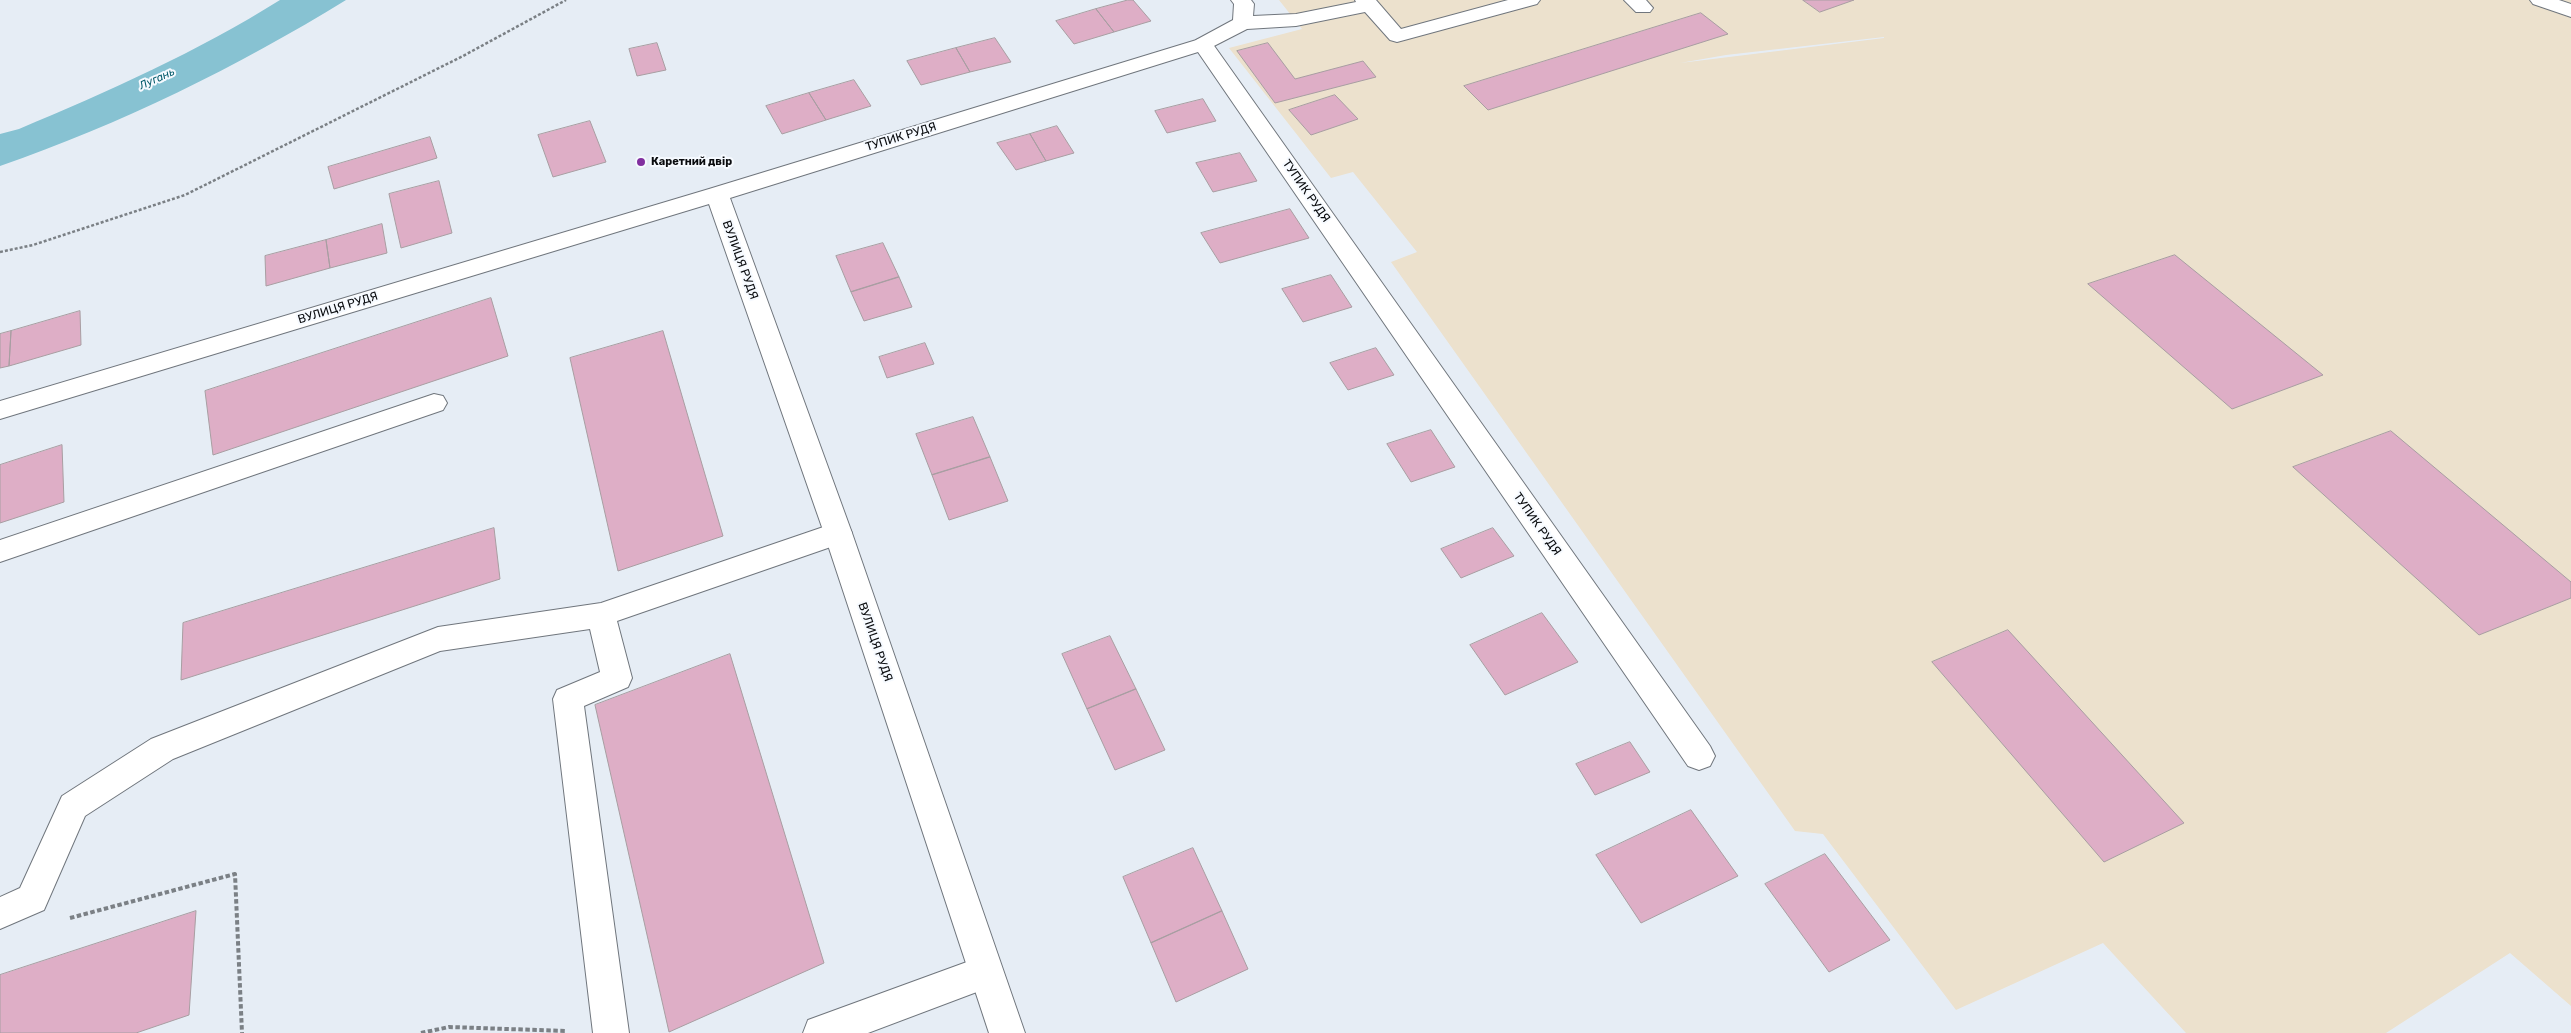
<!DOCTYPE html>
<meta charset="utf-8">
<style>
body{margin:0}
canvas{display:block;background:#e6edf5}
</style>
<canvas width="2571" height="1033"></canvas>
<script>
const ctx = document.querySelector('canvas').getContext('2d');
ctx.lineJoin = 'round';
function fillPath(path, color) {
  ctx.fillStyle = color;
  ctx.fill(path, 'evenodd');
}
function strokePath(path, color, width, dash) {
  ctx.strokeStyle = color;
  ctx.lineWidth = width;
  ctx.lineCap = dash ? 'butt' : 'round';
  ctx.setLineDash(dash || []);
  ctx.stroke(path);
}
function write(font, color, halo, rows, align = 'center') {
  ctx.font = font + ' Rubik,sans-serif';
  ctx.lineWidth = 4;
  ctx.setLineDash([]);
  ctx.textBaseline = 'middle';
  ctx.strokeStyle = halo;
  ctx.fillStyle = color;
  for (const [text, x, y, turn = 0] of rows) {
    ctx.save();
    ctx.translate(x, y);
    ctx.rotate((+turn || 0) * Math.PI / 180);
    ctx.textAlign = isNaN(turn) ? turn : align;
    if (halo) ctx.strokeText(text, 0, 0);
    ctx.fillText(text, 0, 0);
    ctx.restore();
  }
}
const industrial = new Path2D(`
 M1279,0H2571V1006L2510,953L2386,1033H2186L2103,943L1956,1010L1823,834L1795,831L1391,262L1417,252L1353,172L1331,178L1229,48L1302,29ZM1884,37V38L1680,63L1726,55Z`);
const water = new Path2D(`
 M280,0H346C237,67 121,124 0,166V134L19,129C109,91 197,52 280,0Z`);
const building = new Path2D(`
 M1128,0H1133L1151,21L1114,32L1096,9Z
 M1803,0H1854L1820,12Z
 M1096,9L1114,32L1074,44L1056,21Z
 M1701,13L1728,34L1488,110L1464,86Z
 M995,38L1011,62L970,72L956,48Z
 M657,43L666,70L637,76L629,49Z
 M1268,43L1295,79L1363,61L1376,77L1275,103L1237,51Z
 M956,48L970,72L921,85L907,61Z
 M854,80L871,106L826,120L809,93Z
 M809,93L826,120L782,134L766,106Z
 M1335,95L1358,119L1311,135L1289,110Z
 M1203,99L1216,121L1167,133L1155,111Z
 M590,121L606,162L553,177L538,135Z
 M1057,126L1074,153L1046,161L1030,134Z
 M1030,134L1046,161L1016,170L997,143Z
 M430,137L437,158L334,189L328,167Z
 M1240,153L1257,181L1213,192L1196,163Z
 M439,181L452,233L401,248L389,194Z
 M1290,209L1309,238L1220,263L1201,233Z
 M382,224L387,253L330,268L326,240Z
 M326,240L330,268L266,286L265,256Z
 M883,243L899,277L851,292L836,256Z
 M2175,255L2323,375L2232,409L2088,284Z
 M1331,275L1352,307L1303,322L1282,289Z
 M899,277L912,307L864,321L851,292Z
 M491,298L508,356L213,455L205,391Z
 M80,311L81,345L9,366L11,331Z
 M11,331L9,366L0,368V334Z
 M663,331L723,536L618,571L570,358Z
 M925,343L934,364L887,378L879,357Z
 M1376,348L1394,375L1348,390L1330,363Z
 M973,417L990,457L932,475L916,434Z
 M1431,430L1455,467L1411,482L1387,444Z
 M2391,431L2571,582V598L2479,635L2293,467Z
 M62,445L64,502L0,523V465Z
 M990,457L1008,501L949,520L932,475Z
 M494,528L500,579L181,680L183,623Z
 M1493,528L1514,556L1461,578L1441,549Z
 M1542,613L1578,662L1505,695L1470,645Z
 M2008,630L2184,823L2104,862L1932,662Z
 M1110,636L1136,689L1087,709L1062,654Z
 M730,654L824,963L669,1032L595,705Z
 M1136,689L1165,750L1115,770L1087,709Z
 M1630,742L1650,772L1595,795L1576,764Z
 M1691,810L1738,876L1641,923L1596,855Z
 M1193,848L1222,911L1151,943L1123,877Z
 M1825,854L1890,940L1829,972L1765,884Z
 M196,911L189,1015L136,1033H0V975Z
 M1222,911L1248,969L1176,1002L1151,943Z`);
const pathFar1 = new Path2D(`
 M0,252L33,245L185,195L463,56L566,0`);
const path = new Path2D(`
 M70,918L235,874L242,1033
 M421,1033L449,1027L566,1031`);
const service = new Path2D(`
 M1231,0H1251L1254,4L1253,16L1296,14L1356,2L1355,0H1376L1401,29L1508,0H1540L1537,4L1397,42L1390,40L1365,12L1296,26L1247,29L1210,48H1196L1193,44L1196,40L1233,20L1234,4Z
 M1624,0H1646L1653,8L1650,12H1636Z
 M2530,0H2559L2571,4V17L2533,4Z
 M434,394L443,396L447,403L443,410L0,562V540Z
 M838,522L848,525L852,533L848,541L617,621L632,678L628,687L584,706L629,1033H593L553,699L557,690L600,672L590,629L440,651L173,759L85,816L44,910L0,929V897L20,888L62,796L151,739L438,627L601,603Z
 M986,955L998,960L1003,972L998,984L868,1033H803L808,1020Z`);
const minor = new Path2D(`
 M1203,38L1210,40L1710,746L1715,756L1710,766L1699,770L1688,766L1198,52L730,198L852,533L1025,1033H989L824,533L709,204L0,419V401L709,189Z`);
const markers = [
 [641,162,5,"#812f9f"]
];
const farWaternames = [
 ["Лугань",157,79,-24]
];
const farPoinames = [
 ["Каретний двір",651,162]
];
const streetNames = [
 ["ТУПИК РУДЯ",901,137,-17],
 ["ТУПИК РУДЯ",1306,191,55],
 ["ВУЛИЦЯ РУДЯ",740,260,70],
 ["ВУЛИЦЯ РУДЯ",338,308,-17],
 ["ТУПИК РУДЯ",1537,524,55],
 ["ВУЛИЦЯ РУДЯ",875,642,71]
];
fillPath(industrial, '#ece1cd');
fillPath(water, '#87c2d2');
fillPath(building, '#deaec6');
strokePath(building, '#a89ea2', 1);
strokePath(service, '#70767d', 2);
strokePath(minor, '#70767d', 2);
strokePath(pathFar1, '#7b8085', 2.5, [3, 2]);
strokePath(path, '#7b8085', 4, [4.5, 2.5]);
fillPath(service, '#fff');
fillPath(minor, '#fff');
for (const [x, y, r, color] of markers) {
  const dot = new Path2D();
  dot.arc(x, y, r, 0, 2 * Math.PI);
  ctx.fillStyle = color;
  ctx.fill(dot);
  strokePath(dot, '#f6faff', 2);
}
write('italic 11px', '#005969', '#f6faff', farWaternames);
write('bold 11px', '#0a0c0f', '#f6faff', farPoinames, 'left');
write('12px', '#0a0c0f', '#f6faff', streetNames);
</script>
